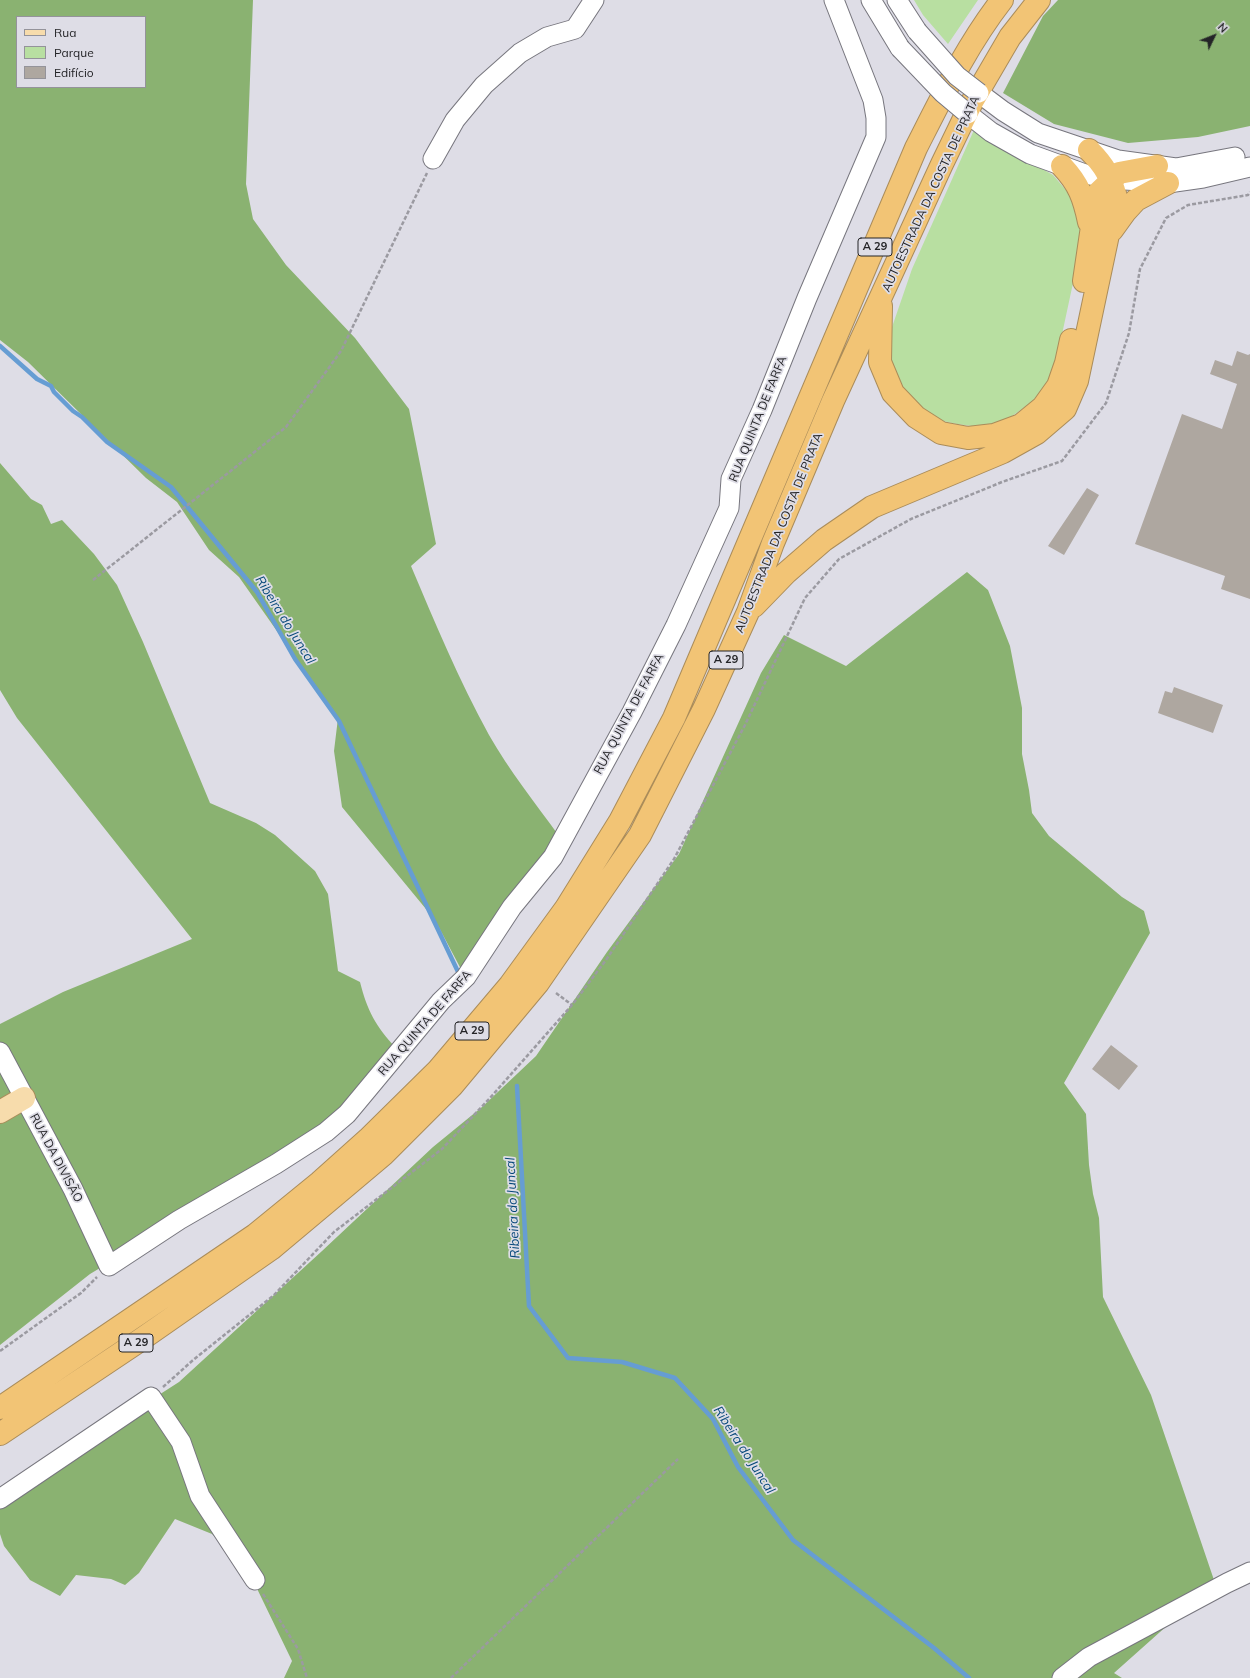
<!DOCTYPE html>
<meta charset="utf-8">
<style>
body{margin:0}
#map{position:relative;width:1250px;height:1678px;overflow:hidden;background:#dedde6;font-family:Mulish,sans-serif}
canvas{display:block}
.legend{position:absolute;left:16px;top:16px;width:130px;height:72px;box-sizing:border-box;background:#dedde6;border:1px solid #94939a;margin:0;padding:5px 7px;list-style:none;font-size:12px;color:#242427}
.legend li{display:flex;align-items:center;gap:8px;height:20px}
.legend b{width:20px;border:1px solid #94939a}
.north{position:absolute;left:1194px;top:16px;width:40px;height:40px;-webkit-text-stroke:3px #dedde6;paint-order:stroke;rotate:47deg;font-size:11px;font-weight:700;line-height:16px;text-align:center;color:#242427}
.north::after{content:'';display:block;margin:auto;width:14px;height:18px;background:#242427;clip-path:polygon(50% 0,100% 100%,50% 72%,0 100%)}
</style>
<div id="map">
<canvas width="1250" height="1678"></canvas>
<ul class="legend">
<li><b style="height:5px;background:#f7dcac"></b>Rua</li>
<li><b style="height:11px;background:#b8dfa1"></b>Parque</li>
<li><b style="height:11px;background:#aea7a0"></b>Edifício</li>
</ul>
<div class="north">N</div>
</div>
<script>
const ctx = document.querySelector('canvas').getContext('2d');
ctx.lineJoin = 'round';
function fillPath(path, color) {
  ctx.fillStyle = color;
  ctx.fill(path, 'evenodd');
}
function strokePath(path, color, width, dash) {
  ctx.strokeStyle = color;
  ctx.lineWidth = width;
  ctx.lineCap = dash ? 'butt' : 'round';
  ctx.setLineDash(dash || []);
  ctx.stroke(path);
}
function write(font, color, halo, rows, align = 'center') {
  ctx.font = font + ' Mulish,sans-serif';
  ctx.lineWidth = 3.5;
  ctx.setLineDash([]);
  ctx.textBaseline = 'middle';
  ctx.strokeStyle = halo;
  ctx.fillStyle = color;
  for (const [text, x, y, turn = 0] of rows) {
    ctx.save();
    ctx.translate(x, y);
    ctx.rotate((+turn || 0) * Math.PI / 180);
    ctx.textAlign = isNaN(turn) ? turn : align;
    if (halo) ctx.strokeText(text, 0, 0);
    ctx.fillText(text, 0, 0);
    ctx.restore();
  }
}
const green = new Path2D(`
 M914,0H978L948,44L923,15Z
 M974,130L1053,175L1071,196L1079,219L1082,241L1058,353L1049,381L1032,402L1005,421L979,427L957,424L934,419L913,404L899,384L891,358V330L912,269Z`);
const forest = new Path2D(`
 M0,0H253L246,184L253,219L286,265L355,338L409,409L436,544L411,566C435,623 459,680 489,735C509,770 535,803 559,836L462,971L435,920L342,807L334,751L338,718L239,577L209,550L177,502L146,478L28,362L0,340ZM17,17H145V87H17Z
 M1058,0H1250V126L1198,137L1128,143L1054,124L1003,93L1043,16Z
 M0,463L31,499L42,505L51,524L62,520L94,554L117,585L143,642L210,803L256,823L275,835L315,871L328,894L338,971L360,982C367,1010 376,1027 396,1048L337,1117L195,1211L90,1274L0,1345V1024L63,992L192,939L17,718L0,690Z
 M967,572L988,590L1010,646L1022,708V754L1029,790L1032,813L1049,836L1122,897L1144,911L1150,933L1064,1083L1086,1114L1089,1165L1093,1194L1099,1218L1103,1297L1151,1395L1215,1583L1114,1673L1122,1678H284L292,1661L248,1570L212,1534L175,1519L139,1573L125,1585L111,1579L76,1575L60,1596L30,1580L4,1546L0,1534V1507L28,1479L179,1382L322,1251L433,1147L482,1107L536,1056L607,952L679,854L761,673L784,635L846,666Z`);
const stream = new Path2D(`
 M0,346L37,379L51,386L54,392L73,411L82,417L107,442L171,487L257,592L295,659L339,721L460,976
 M517,1086L529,1306L568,1358L622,1362L675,1378L713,1419L738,1467L793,1540L934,1648L969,1678`);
const building = new Path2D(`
 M1237,351L1248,355L1250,354V599L1221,589L1225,576L1135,544L1182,414L1222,429L1237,384L1210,374L1215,360L1232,366Z
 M1087,488L1099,495L1064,555L1048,546Z
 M1174,687L1223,705L1213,733L1158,713L1165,691L1172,693Z
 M1111,1045L1138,1066L1119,1090L1092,1069Z`);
const path = new Path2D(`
 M93,580L286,427L341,351L427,173
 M556,993L572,1005
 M0,1351L81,1293L97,1277
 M163,1387L192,1361L274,1295L334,1232L442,1149L490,1098L572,1005L606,960L674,859L745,725L805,598L839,559L911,519L1002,482L1062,461L1106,403L1129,333L1140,269L1166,218L1188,205L1248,195L1250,192
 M263,1594L298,1649L307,1678
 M451,1678L678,1459`);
const minor = new Path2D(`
 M871,0L900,48
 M897,0L917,31
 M979,93L1003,111L1038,133L1118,160L1176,168L1235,157
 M968,114L991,132L1030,154L1085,174L1111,179L1168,183L1203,178L1250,167
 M433,159L455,120L484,85L520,53L547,37L575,29L594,0
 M0,1052L73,1189L109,1266L179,1220L276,1164L326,1132L347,1114L441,1001L466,977L512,907L553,857L632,712L676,625L729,508L731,479L762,410L807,298L876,137V118L873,100L834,0
 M0,1499L151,1397L181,1442L200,1496L255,1580
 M1062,1678L1089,1657L1227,1583L1250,1572`);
const major = new Path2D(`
 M0,1112L24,1098`);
const highway = new Path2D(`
 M1062,166C1079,184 1084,198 1089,222
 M1112,230L1125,212L1136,200L1168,183
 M1084,281L1095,206L1099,192L1119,173L1157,166
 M881,306L880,362L893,393L916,417L941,433L968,438L994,435L1021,425L1043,407L1058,386L1066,363L1071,340
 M754,606L786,573L824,540L872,507L1003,452L1037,433L1065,409L1077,381L1116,197C1110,176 1105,166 1089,150
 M0,1408L255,1235L320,1182L368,1139L438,1070L510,985L566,908L620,821L674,718L916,148C942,97 967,45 1002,0
 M0,1434L136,1343L271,1249L333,1197L384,1154L452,1086L538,983L640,835L704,709L748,612L773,543L833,401L942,164L972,102L1010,37L1039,0`);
const minorBridge = new Path2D(`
 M917,31L957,76L979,93
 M900,48L943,93L968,114`);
const shields = [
 [875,247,34],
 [726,660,34],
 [472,1031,34],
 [136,1343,34]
];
const shieldNames = [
 ["A 29",875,247],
 ["A 29",726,660],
 ["A 29",472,1031],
 ["A 29",136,1343]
];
const streetNames = [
 ["AUTOESTRADA DA COSTA DE PRATA",931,194,-65],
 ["RUA QUINTA DE FARFA",758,419,-68],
 ["AUTOESTRADA DA COSTA DE PRATA",779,533,-68],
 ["RUA QUINTA DE FARFA",629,714,-62],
 ["RUA QUINTA DE FARFA",425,1023,-49],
 ["RUA DA DIVISÃO",56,1158,62]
];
const waterNames = [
 ["Ribeira do Juncal",285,620,58],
 ["Ribeira do Juncal",513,1208,-93],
 ["Ribeira do Juncal",744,1450,57]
];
fillPath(green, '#b8dfa1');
fillPath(forest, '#8ab271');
strokePath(stream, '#669dd3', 4.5);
fillPath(building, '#aea7a0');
strokePath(minor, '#77767e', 21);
strokePath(major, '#aa8c5a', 24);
strokePath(highway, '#aa8c5a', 24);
strokePath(path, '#9b9aa1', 2.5, [4, 2]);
strokePath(minor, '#fff', 19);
strokePath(major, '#f7dcac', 22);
strokePath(highway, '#f2c475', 22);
strokePath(minorBridge, '#77767e', 21, []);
strokePath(minorBridge, '#fff', 19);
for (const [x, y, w] of shields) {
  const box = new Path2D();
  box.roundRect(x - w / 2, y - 9, w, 18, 3);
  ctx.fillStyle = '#dedde6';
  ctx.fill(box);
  strokePath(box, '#242427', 1);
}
write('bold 11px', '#242427', null, shieldNames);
write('12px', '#242427', '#dedde6', streetNames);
write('italic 13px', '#034678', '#dedde6', waterNames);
</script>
